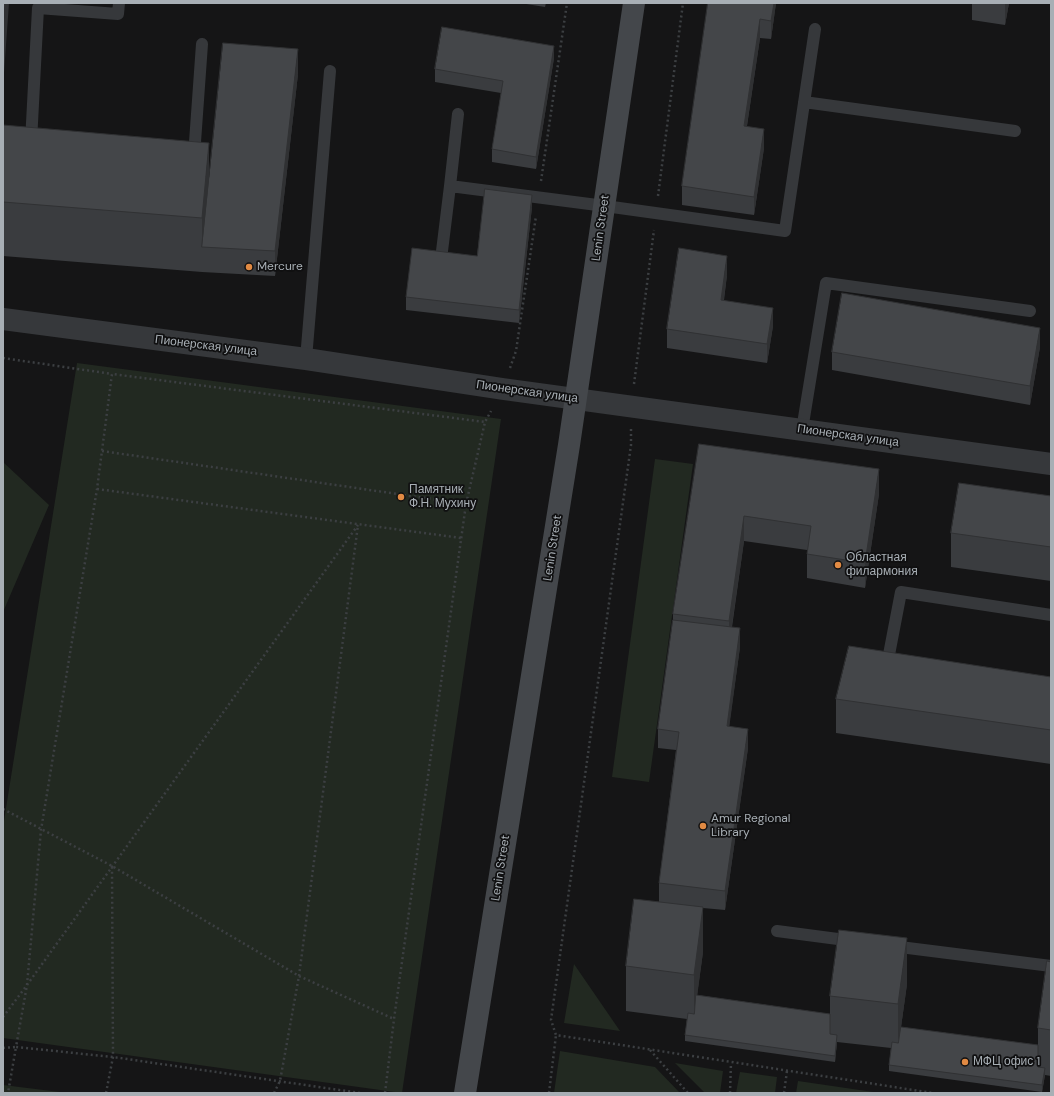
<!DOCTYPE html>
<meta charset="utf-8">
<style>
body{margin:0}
#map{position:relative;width:1054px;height:1096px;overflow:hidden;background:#151516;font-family:"DM Sans",sans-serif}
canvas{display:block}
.frame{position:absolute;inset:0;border:4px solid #a8afb5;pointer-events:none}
</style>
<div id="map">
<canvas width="1054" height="1096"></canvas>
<div class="frame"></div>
</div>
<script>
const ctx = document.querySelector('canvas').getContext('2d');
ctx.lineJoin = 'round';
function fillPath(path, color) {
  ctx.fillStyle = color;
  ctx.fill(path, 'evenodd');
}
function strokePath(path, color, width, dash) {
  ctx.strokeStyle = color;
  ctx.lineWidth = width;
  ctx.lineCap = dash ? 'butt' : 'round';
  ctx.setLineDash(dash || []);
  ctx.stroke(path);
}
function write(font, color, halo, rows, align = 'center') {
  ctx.font = font + ' "DM Sans",sans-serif';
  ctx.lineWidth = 3.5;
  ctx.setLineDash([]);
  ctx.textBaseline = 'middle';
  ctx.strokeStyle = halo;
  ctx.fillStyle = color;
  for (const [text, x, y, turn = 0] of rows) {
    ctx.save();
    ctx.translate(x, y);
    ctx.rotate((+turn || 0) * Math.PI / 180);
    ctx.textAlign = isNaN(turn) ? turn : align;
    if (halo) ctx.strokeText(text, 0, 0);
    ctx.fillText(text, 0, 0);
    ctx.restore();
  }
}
const green = new Path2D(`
 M77,363L501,419L402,1093L3,1038V827Z
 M655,459L693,464L649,782L612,777Z
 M3,462L49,505L3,612Z
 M574,964L620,1031L564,1023Z
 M560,1051L655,1067L680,1093H554Z
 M675,1063L723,1071L720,1093H705Z
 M740,1072L777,1077L775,1093H736Z
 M798,1081L880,1093H796Z
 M3,1085L68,1093H3Z`);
const path = new Path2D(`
 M541,181L567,3
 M658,196L683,3
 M3,358L112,374
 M510,368L516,351L536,216
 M634,384L654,230
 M631,429V445L551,1020L556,1035L933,1093
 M102,451L466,504
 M97,489L461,538
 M3,809L112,866L299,976L394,1019
 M3,1017L27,985L358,525
 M3,1048L16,1047L8,1093
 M650,1050L688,1093
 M106,1093L113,1057L112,866
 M274,1093L280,1081L299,976L358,525
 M360,1093L113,1057L16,1047L27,985L41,830L97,489L112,374L485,422
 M385,1093L394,1019L466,504L485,422L491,411
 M549,1093L556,1035
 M730,1093L731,1063
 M784,1093L787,1071`);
const service = new Path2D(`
 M804,102L1015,131
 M33,142H31L38,8L118,14L119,3
 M192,156H194L202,44
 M450,186L458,114
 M442,251L450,186L605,206L785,231L815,29
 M306,359L330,71
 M802,430L826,283L1030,311
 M890,665H887L901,592L1051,615
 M777,931L853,941
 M892,946L1051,966`);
const minor = new Path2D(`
 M3,319L306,359L503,389L1051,464`);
const secondary = new Path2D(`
 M465,1093L569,445L634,3`);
const wall = new Path2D(`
 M520,3H546L545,7Z
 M708,3H776L771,39L760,38L747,126L764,148L754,215L682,205V186Z
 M972,3H1009L1005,25L972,20Z
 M554,58L536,169L492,162V149L501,93L435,82V69Z
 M298,74L275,276L202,272L3,256V125L209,178Z
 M532,207L519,323L406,310V297L477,256Z
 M727,275L724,300L773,326L767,363L667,348V329Z
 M1040,347L1030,405L832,370V352Z
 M699,444L879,494L865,588L807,578V550L744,541L732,627L740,647L729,726L748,748L725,910L703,908V952L697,995L830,1014V996L907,984L901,1027L1038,1045V1028L1051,962V1076L1045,1075L1042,1092L889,1071V1065L891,1048L837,1042L835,1062L685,1041V1035L687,1019L626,1011V966L659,902V883L676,750L658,748V729L673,620V614Z
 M1051,496V581L951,567V533Z
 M1051,677V764L836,733V699Z`);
const shadedWall = new Path2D(`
 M5,3H9L3,87V34Z
 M774,3H776L771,39V21Z
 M1005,3H1009L1005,25Z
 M760,19V38L744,145V126Z
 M554,46V58L536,169V157Z
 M298,49V74L275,276V251Z
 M764,129V148L754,215V197Z
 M209,143V197L202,247V272V218Z
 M532,195V207L519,323V310Z
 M727,256V275L721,319V300Z
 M773,308V326L767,363V344Z
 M1040,328V347L1030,405V386Z
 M879,469V494L865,588V563Z
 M744,516V541L729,645V621Z
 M740,628V647L727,744V726Z
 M748,729V748L725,910V891Z
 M703,907V952L694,1020V975Z
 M907,938V984L898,1049V1004Z
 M837,1035V1042L835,1062V1056Z
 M1045,1068V1075L1042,1092V1085Z`);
const building = new Path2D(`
 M3,3H5L3,34Z
 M708,3H774L771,21L760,19L744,126L764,129L754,197L682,186Z
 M442,27L554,46L536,157L492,149L503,81L435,69Z
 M223,43L298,49L275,251L202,247Z
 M3,125L209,143L202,218L3,202Z
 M485,189L532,195L519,310L406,297L412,248L477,256Z
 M679,248L727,256L721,300L773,308L767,344L667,329Z
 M842,293L1040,328L1030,386L832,352Z
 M699,444L879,469L865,563L807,554L811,526L744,516L729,621L673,614Z
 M959,483L1051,496V547L951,533Z
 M673,620L740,628L727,726L748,729L725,891L659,883L679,732L658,729Z
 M849,646L1051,677V730L836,699Z
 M634,899L703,907L694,975L626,966Z
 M839,930L907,938L898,1004L830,996Z
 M1047,961L1051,962V1030L1038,1028Z
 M696,995L830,1014V1034L837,1035L835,1056L685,1035L688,1013L694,1014Z
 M901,1027L1038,1045V1067L1045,1068L1042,1085L889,1065L892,1042L898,1043Z`);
const markers = [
 [249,267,4,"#e18a43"],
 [401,497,4,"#e18a43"],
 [838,565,4,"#e18a43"],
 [703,826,4,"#e18a43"],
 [965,1062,4,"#e18a43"]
];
const streetNames = [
 ["Lenin Street",601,228,-82],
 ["Пионерская улица",206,346,7],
 ["Пионерская улица",527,392,8],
 ["Пионерская улица",848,436,8],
 ["Lenin Street",553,548,-81],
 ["Lenin Street",501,868,-81]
];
const poiNames = [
 ["Mercure",257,267],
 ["Памятник",409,490],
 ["Ф.Н. Мухину",409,504],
 ["Областная",846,558],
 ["филармония",846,572],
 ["Amur Regional",711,819],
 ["Library",711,833],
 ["МФЦ офис 1",973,1062]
];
fillPath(green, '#222921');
strokePath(path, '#3c3f42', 2.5, [2, 3]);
strokePath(service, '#36383b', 12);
strokePath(minor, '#36383b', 22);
strokePath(secondary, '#44474b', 22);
fillPath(wall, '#3a3c3f');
fillPath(shadedWall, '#303133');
fillPath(building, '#444649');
strokePath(building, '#303133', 1);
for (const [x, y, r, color] of markers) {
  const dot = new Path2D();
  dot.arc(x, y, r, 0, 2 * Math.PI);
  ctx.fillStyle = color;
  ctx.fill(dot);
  strokePath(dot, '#101011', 1.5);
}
write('12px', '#a8afb5', '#101011', streetNames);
write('12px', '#a8afb5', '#101011', poiNames, 'left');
</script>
